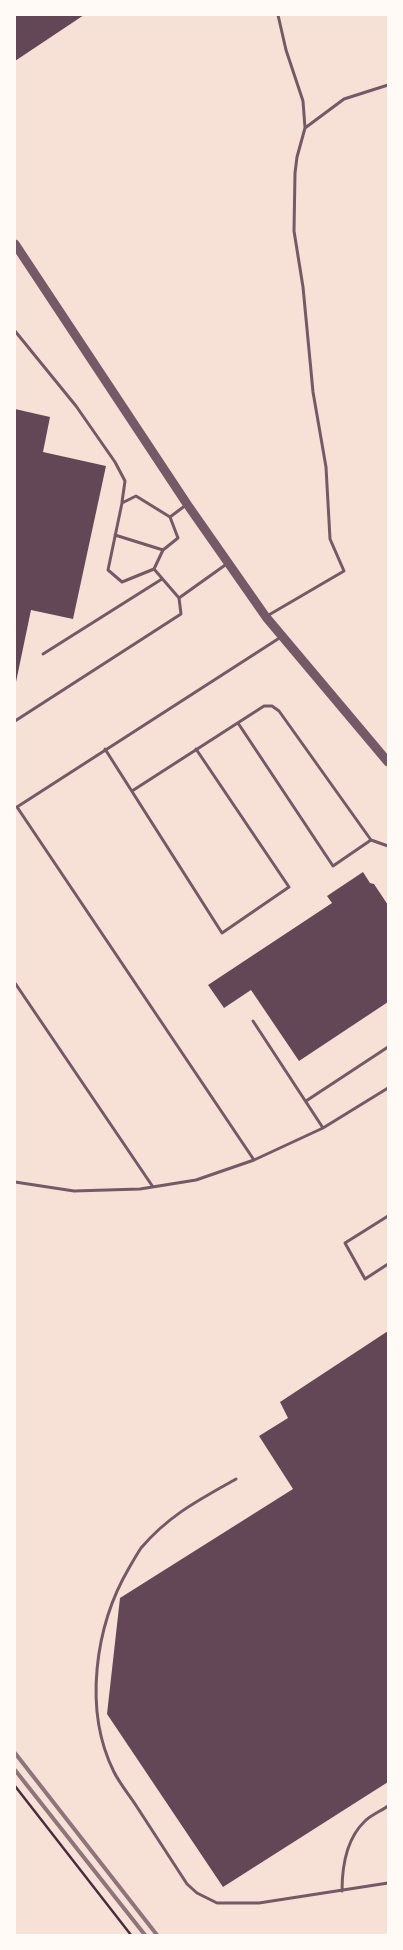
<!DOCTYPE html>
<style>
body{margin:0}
#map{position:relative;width:403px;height:1950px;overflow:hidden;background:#f7e1d7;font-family:"Public Sans",sans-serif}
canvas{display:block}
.frame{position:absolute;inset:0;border:16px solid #fffaf5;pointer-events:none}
</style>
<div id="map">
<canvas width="403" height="1950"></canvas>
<div class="frame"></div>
</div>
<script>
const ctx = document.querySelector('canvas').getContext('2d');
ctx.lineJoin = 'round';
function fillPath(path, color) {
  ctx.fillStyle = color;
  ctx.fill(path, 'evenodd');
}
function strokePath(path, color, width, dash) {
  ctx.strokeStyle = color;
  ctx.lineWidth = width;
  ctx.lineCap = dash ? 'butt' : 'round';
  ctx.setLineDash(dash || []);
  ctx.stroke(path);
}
const building = new Path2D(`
 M15,15H84L15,61Z
 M15,409L50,417L43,452L106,466L73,619L31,610L16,682Z
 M363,872L370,883L374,884L388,905V1002L299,1061L251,990L224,1008L208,985L332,903L327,896Z
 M388,1331V1782L223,1887L107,1714L120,1598L293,1489L259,1436L288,1418L280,1402Z`);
const path = new Path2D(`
 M15,1786L131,1935`);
const service = new Path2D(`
 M305,128L344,99L388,85
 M15,331L76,406L115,462L125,481L122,502
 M115,535L163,550
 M154,569L163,550L178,538L170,517
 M179,598L154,569L122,582L108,570L122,503L136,496L170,517L186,505
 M267,616L344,571L330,539L326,467L313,392L303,287L294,231L295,173L297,157L305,128L303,101L286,50L278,15
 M281,637L17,807L254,1160L323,1128L388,1088
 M43,654L162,579
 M15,721L181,614L179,598L228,563
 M238,723L333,866L371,840
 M105,749L222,933L289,887L196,749
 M132,791L264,706H272L279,711L371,840L388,846
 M15,983L153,1187
 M253,1021L323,1128
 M306,1101L388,1047
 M15,1182L74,1191L140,1189L196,1180L254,1160
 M388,1216L345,1243L365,1279L388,1264
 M236,1479C199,1500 169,1515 141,1548C137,1554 133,1561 129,1568C95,1626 83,1710 114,1772C120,1784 130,1796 137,1807C154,1833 170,1858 187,1884L197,1893L217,1903H259L388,1883
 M342,1891C342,1867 346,1839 365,1821C371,1815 381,1811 388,1806`);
const tertiary = new Path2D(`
 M15,244L187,504L266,617L388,762`);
const rail = new Path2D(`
 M15,1753L157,1935
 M15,1770L145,1935`);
fillPath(building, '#644757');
strokePath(path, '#4a2c40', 2.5);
strokePath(service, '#755966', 3);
strokePath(tertiary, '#755966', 9);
strokePath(rail, '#8f747c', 4);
</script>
